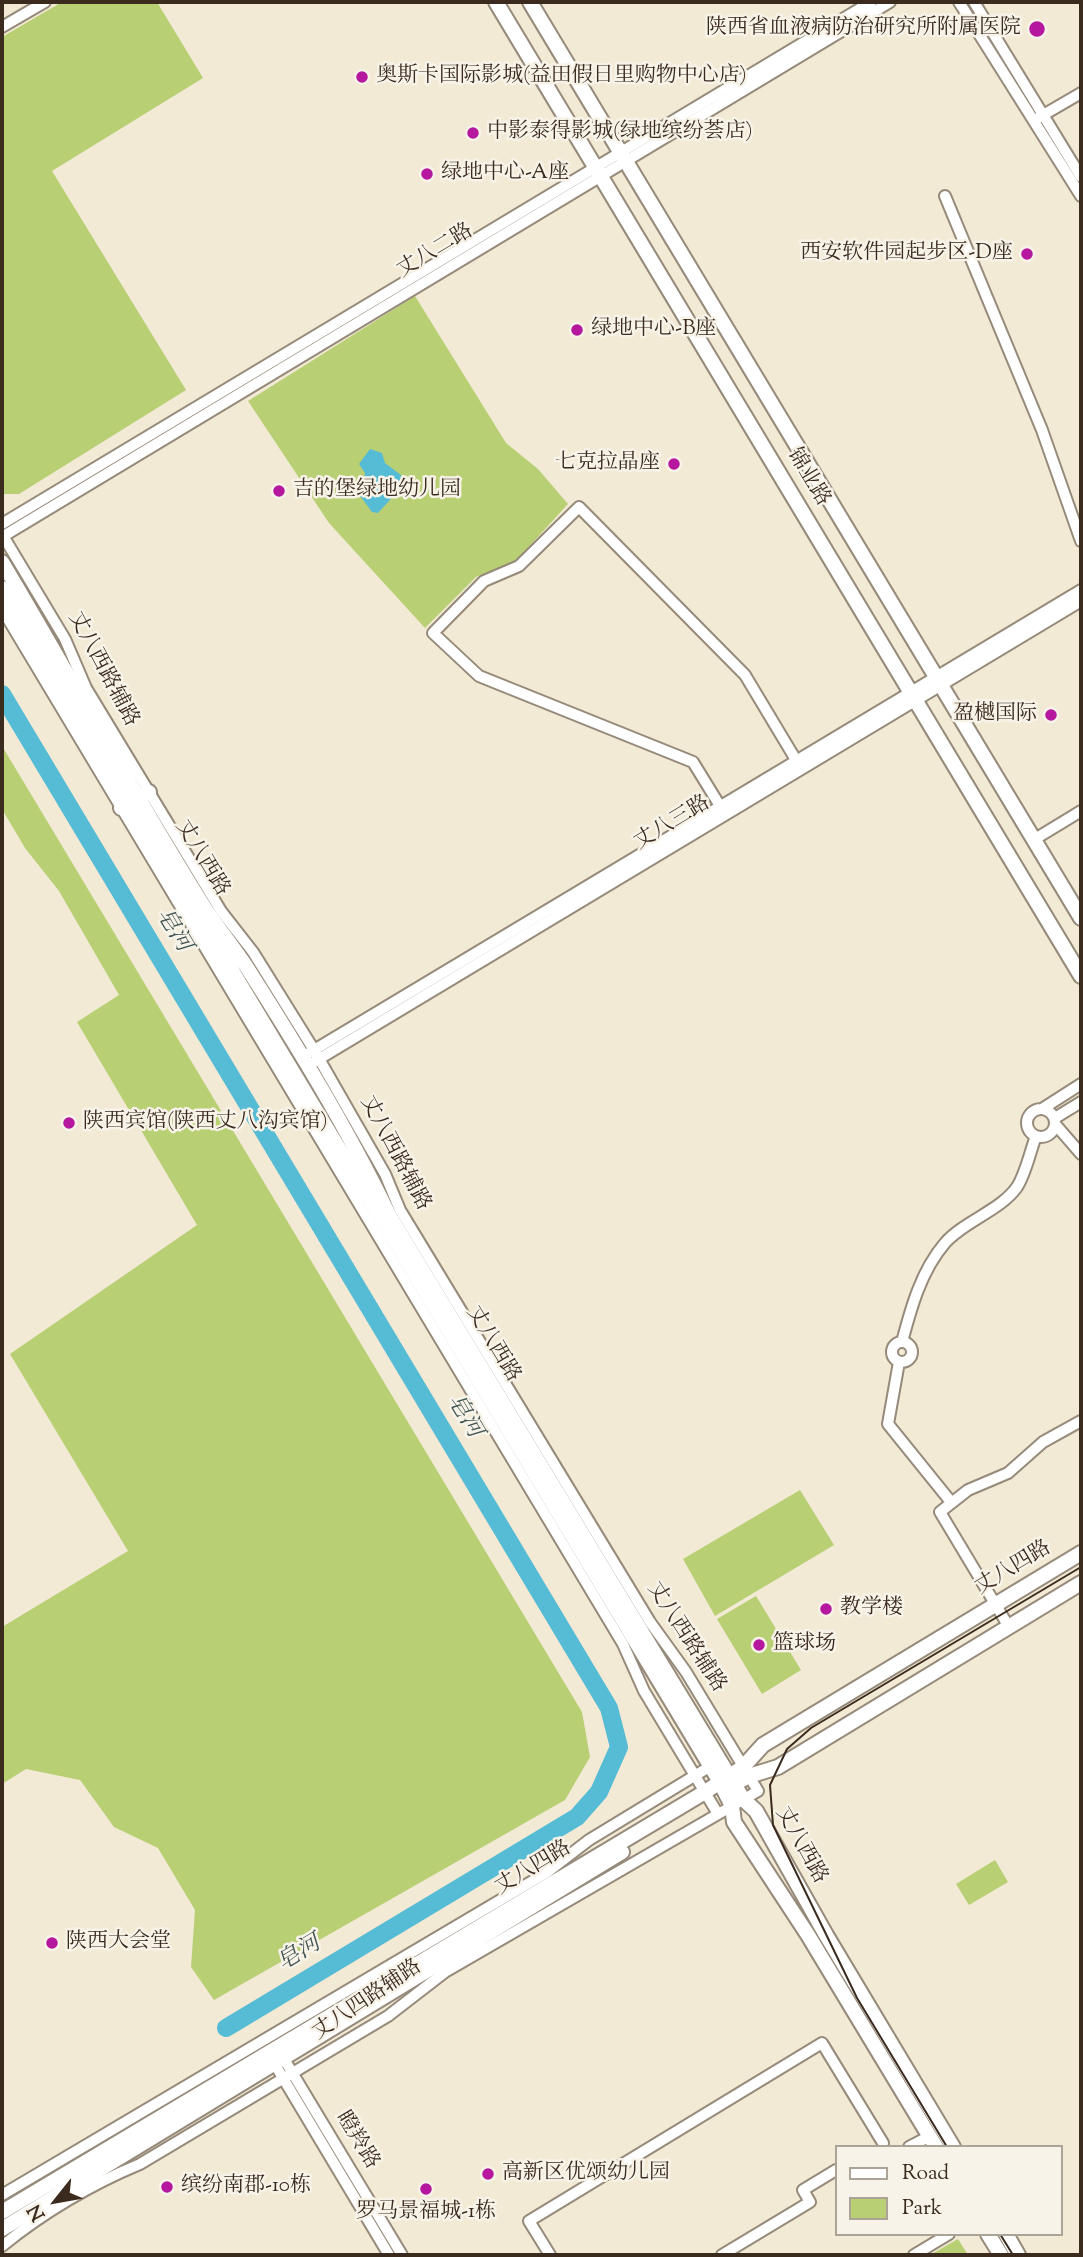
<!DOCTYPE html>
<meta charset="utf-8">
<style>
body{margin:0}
#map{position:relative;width:1083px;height:2257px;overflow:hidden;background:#f2ead5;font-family:"Sorts Mill Goudy",serif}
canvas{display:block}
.frame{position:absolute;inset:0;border:4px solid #3b2a1e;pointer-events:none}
.legend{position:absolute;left:835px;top:2145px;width:228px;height:91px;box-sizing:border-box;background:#f7f3e8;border:2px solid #aca397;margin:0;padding:9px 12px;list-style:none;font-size:21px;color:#3b2a1e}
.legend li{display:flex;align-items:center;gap:14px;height:35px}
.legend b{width:35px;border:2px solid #aca397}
.north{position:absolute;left:21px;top:2166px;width:70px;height:70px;-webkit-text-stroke:5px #f7f3e8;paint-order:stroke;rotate:239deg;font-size:19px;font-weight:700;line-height:28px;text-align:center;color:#3b2a1e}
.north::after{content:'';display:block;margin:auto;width:24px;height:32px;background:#3b2a1e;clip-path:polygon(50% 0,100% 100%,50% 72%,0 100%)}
</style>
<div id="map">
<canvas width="1083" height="2257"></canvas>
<div class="frame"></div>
<ul class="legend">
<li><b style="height:9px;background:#fff"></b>Road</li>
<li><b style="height:19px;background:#b8cf74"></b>Park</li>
</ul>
<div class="north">N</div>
</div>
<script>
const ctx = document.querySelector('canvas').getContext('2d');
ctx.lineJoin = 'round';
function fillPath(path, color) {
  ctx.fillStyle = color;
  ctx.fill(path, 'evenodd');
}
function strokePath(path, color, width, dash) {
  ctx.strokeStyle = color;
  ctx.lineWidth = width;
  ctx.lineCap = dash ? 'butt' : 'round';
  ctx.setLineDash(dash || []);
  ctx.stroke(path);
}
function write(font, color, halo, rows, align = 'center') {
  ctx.font = font + ' "Sorts Mill Goudy","Noto Serif SC",serif';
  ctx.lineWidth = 5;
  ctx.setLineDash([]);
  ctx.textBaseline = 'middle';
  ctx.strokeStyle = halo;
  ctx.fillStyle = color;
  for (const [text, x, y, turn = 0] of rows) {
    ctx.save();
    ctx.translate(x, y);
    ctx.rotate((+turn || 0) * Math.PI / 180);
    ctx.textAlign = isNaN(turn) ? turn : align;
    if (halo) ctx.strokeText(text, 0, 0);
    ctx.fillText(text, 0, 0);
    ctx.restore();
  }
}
const green = new Path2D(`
 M62,2H157L203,78L52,171L186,390L19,494H2V37Z
 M415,296L506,443L538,469L568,504L515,562L476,577L425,628L329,523L248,401Z
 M2,746L582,1712L590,1757L565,1800L214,2000L191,1967L195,1910L158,1848L114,1827L80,1780L26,1769L2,1784V1627L128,1551L10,1354L197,1225L77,1022L119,995L59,891L25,848L2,809Z
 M800,1490L834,1545L715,1616L683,1559Z
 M756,1596L801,1670L762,1694L717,1619Z
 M995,1860L1008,1882L969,1905L956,1884Z
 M958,2239L968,2255H930Z`);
const water = new Path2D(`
 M370,449L382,453L385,463L401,475L399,490L378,513L372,512L361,497L346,495V490L353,491L363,484L365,473L359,464Z`);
const river = new Path2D(`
 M2,694L609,1708L619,1747L599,1792L577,1817L226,2028`);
const minor = new Path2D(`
 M959,2L1081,196
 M974,2L1081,177
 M2,27L45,2
 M1038,118L1081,93
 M945,196L1042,430L1081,541
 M2,524L871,2
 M2,534L65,639L86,688L221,911L253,952L314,1050L385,1174L400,1210L650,1622L686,1672L758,1791L445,1972L388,2016L140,2164C92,2184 43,2213 2,2246
 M2,537L890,2
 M2,609L623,1644L644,1691L718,1814
 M720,806L693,762L479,676L433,633L484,581L519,566L579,507L745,675L796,760
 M1035,839L1081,811
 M309,1053L1081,590
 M314,1062L1081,601
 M1027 1123a14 14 0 1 1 28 0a14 14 0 1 1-28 0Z
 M1042,1109L1081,1084
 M1055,1118L1081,1102
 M1055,1124L1081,1154
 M892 1352a10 10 0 1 1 20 0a10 10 0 1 1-20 0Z
 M902,1342C911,1308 921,1271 945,1243C964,1221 1000,1211 1017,1187C1026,1173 1030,1152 1036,1136
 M899,1362L888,1424L951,1502
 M1009,1627L940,1512L968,1490L1008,1473L1043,1442L1081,1421
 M281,2054L402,2255
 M271,2058L389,2255
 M909,2147L930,2136
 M2,2195L546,1873L589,1840L714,1764
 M550,2255L529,2221L822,2043L883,2143
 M722,2255L810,2202L803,2190L836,2170
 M914,2255L949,2234`);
const major = new Path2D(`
 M496,2L1081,976
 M530,2L1081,918
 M2,562C71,677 134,796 206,910C219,929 233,947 246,966C297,1046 348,1129 389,1215L743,1799L756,1811L826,1935L953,2147
 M2,588L720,1782L732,1806L734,1822L808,1935L936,2147
 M121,808L149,792
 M726,1789L749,1776L778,1767L1081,1583
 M2,2212L705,1792L743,1767L763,1745L1081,1553
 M2,2229L622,1852
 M988,2234L1001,2255
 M1006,2234L1018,2255`);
const tram = new Path2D(`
 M947,2147L857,1998L773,1825L770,1785L787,1749L811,1728L1081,1567
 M1000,2234L1013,2255`);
const markers = [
 [1037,29,9,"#b5179e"],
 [362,77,7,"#b5179e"],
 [473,133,7,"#b5179e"],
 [427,174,7,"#b5179e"],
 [1027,254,7,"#b5179e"],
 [577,330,7,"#b5179e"],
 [674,464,7,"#b5179e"],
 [279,491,7,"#b5179e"],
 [1051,715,7,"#b5179e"],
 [69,1123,7,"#b5179e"],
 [826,1609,7,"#b5179e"],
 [759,1645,7,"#b5179e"],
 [52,1943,7,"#b5179e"],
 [488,2174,7,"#b5179e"],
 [167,2187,7,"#b5179e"],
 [426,2189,7,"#b5179e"]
];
const poiNames = [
 ["陕西省血液病防治研究所附属医院",1021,29,"right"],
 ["奥斯卡国际影城(益田假日里购物中心店)",376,77],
 ["中影泰得影城(绿地缤纷荟店)",487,133],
 ["绿地中心-A座",441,174],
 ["西安软件园起步区-D座",1013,254,"right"],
 ["绿地中心-B座",591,330],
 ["七克拉晶座",660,464,"right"],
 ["吉的堡绿地幼儿园",293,491],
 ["盈樾国际",1037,715,"right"],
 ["陕西宾馆(陕西丈八沟宾馆)",83,1123],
 ["教学楼",840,1609],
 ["篮球场",773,1645],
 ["陕西大会堂",66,1943],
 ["高新区优颂幼儿园",502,2174],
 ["缤纷南郡-10栋",181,2187],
 ["罗马景福城-1栋",426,2213,"center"]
];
const streetNames = [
 ["丈八二路",436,252,-31],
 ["锦业路",807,478,59],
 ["丈八西路辅路",102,670,62],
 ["丈八三路",673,824,-31],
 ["丈八西路",201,859,59],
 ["丈八西路辅路",394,1154,62],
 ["丈八西路",492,1345,59],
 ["丈八四路",1014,1569,-31],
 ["丈八西路辅路",685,1638,57],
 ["丈八西路",800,1846,61],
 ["丈八四路",534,1869,-31],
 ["丈八四路辅路",368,2001,-34],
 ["瞪羚路",356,2141,59]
];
const waterNames = [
 ["皂河",172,931,59],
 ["皂河",463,1417,59],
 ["皂河",300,1955,-31]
];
fillPath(green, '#b8cf74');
fillPath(water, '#56bbd4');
strokePath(river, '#56bbd4', 18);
strokePath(minor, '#968a7a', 14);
strokePath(major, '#968a7a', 18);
strokePath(minor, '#fff', 10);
strokePath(major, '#fff', 14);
strokePath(tram, '#3b2a1e', 2);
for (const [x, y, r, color] of markers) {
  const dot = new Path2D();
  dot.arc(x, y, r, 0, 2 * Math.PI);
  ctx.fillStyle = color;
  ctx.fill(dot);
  strokePath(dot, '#f7f3e8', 2.5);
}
write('21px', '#3b2a1e', '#f7f3e8', poiNames, 'left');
write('21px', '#3b2a1e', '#f7f3e8', streetNames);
write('italic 23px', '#435655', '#f7f3e8', waterNames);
</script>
